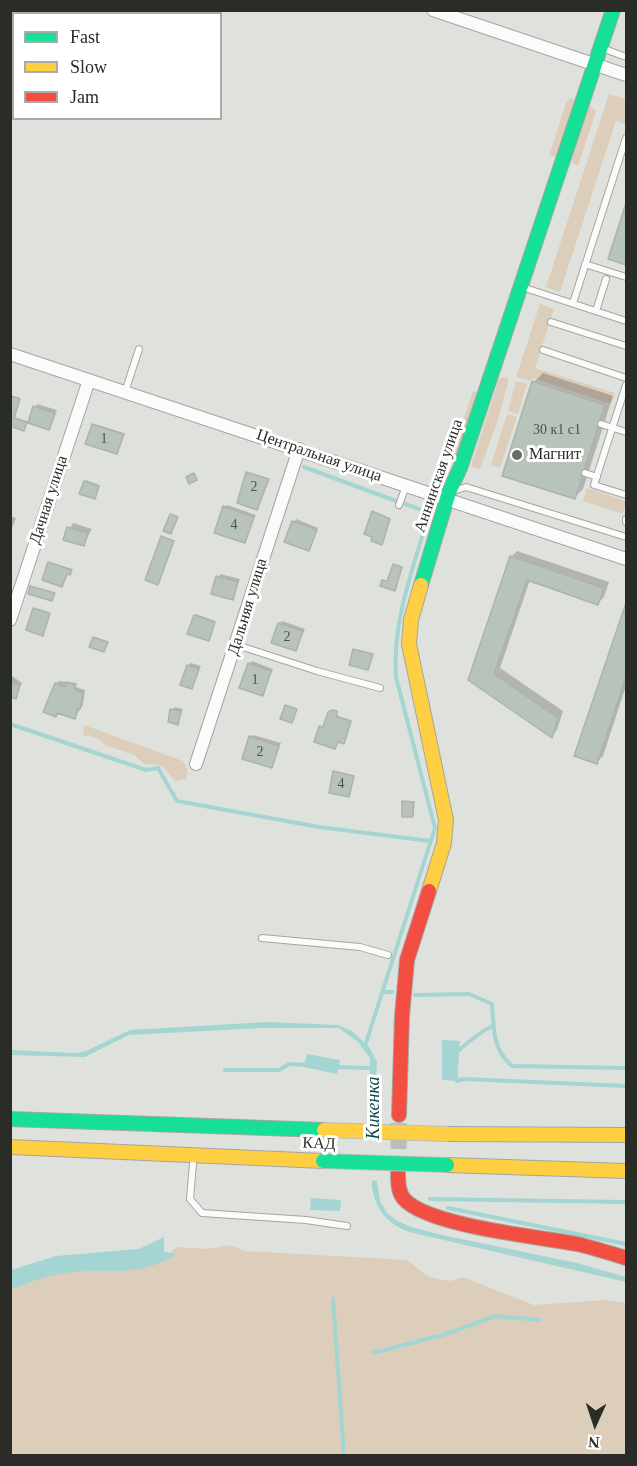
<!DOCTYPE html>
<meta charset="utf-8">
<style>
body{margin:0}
#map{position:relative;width:637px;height:1466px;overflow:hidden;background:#dfe2dc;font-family:"Times New Roman",serif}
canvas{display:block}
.frame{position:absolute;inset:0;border:12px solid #2a2c28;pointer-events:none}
.legend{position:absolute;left:12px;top:12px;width:210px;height:108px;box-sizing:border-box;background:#fff;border:2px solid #aaaba9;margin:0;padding:8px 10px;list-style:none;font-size:18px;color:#2a2c28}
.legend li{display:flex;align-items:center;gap:12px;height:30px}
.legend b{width:30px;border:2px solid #aaaba9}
.north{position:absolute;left:565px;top:1394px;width:60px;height:60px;-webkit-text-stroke:4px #fff;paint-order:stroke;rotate:183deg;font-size:16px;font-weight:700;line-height:24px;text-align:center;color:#2a2c28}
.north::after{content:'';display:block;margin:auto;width:21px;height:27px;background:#2a2c28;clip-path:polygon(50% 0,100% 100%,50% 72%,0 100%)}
</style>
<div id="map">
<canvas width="637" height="1466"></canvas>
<div class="frame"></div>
<ul class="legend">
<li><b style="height:8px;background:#16e098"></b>Fast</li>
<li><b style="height:8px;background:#ffcf43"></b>Slow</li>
<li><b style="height:8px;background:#f24e42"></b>Jam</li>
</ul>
<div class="north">N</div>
</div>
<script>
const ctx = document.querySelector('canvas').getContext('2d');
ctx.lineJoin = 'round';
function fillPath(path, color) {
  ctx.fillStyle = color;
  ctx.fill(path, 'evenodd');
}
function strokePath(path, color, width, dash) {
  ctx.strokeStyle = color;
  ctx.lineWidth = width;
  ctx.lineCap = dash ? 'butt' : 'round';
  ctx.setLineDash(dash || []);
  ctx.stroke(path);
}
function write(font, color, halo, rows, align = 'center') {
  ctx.font = font + ' "Times New Roman",serif';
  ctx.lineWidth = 6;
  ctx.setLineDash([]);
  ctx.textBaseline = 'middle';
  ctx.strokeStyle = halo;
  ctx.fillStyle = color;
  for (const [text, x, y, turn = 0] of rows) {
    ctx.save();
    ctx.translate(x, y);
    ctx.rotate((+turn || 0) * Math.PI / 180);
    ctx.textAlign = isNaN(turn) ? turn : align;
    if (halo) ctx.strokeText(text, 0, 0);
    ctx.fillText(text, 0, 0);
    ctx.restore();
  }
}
const green = new Path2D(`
 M609,94L626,99V124L616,121L560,292L546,287Z
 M570,98L577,101L558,157L549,156L566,103Z
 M589,105L596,111L578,166L573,163L571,158Z
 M540,304L554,309L535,368L615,393L611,404L532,378L531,381L516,377Z
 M503,377L509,379L497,423L480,469L471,466L499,379Z
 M516,381L527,384L518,414L508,411Z
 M473,391L479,393L455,461L451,457Z
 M507,414L517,417L500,468L491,465Z
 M587,488L626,501L623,514L583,501Z
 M84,725L183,761L187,768V779L176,781C162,769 166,763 144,764L133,754L107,746L95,737L83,735Z
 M230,1245L244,1251L407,1260L429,1277L450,1281L463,1277L534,1305L605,1300L626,1303V1455H11L10,1290L39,1277L170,1253L176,1247L207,1249Z`);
const water = new Path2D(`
 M267,1022L338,1025L352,1031L369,1047L377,1062L374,1104L376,1174L380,1201L387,1213L396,1220L411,1227L442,1235L577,1263L626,1277V1282L409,1232C387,1223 377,1212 372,1188L370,1058L358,1042L339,1028H263L147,1034L129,1035L85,1057L11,1055V1050L73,1053L84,1052L130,1030Z
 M442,1040L460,1041L457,1081L442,1080Z
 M307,1054L340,1060L337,1074L304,1067Z
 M311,1198L341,1200L340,1211L310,1210Z
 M164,1237V1252L177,1254C140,1277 113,1269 73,1272C51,1274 31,1281 11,1290V1270L56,1256L139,1249Z`);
const pier = new Path2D(`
 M366,1115L377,1116L380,1181L368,1180Z`);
const shadow = new Path2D(`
 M626,207V264L610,258Z
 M543,373L613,396L583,489L574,498L534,382Z
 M11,395L20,398L14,417L30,422L37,404L57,410L51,426L49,429L27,422L25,428L10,424Z
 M94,424L123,433L117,452L93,425Z
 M86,480L99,485L96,496L81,493Z
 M227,505L256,515L244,542L225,507Z
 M10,516L16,518L10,533Z
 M296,519L318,528L308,549L294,522Z
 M73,523L92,529L83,545L65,539Z
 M517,551L609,582L604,597L598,603L530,580L500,668L563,711L557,730L552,736L469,679L511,557Z
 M50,562L72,569L71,573L50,563Z
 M220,574L240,579L232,599L213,593Z
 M626,608V686L603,756L597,762L576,755Z
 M196,614L215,621L209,638L195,615Z
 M282,621L305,629L296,650L279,624Z
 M252,661L273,669L263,694L249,664Z
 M191,663L201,666L192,687L188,666Z
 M12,676L22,683L15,697L10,696Z
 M59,681L77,683L76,687L85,690L83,705L75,717L59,712L56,715V684Z
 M175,707L183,709L178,723L172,710Z
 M334,710L338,716L351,720L344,741L320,726L325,727L331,711Z
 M253,735L281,743L272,767L250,737Z`);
const stream = new Path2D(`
 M304,467L396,501
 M10,724L146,770L158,768L177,801L319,827L430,841
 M383,992H392
 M415,995L469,994L492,1004C494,1028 492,1049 512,1066L626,1068
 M365,1046L435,828L396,677C392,622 413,569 428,517L424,511L405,504
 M458,1051C466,1044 483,1030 493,1026
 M335,1067L370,1068L373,1064
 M225,1070H279L289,1064L309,1065
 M456,1076L457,1081L464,1079L626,1086
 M430,1199L626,1202
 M448,1208L626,1244
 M333,1299L344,1456
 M373,1353L446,1334L495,1316L540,1320`);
const building = new Path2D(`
 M626,203V265L608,259Z
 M532,381L605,405L575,499L502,476Z
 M10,396L20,399L14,418L27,422L24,431L10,426Z
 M33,406L55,413L49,430L28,423Z
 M92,424L124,434L117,454L85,444Z
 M246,472L269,479L257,510L237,503Z
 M194,473L197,480L189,484L186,477Z
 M84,481L99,486L95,499L79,494Z
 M223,506L254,517L245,543L214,533Z
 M372,511L390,519L382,545L371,541L372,537L364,534Z
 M170,514L178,517L171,534L163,531Z
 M292,521L317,530L309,551L284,542Z
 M67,527L88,533L84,546L63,540Z
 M161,536L174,541L158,585L145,580Z
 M510,556L604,588L598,605L527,580L494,674L558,718L552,738L468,680Z
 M48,562L72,570L70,575L67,574L62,587L42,580Z
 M393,564L402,567L395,591L380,586L382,580L387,581Z
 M216,576L238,582L233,600L211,594Z
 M30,586L55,593L52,601L28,594Z
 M626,603V677L597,764L574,756Z
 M33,608L50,613L43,636L26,630Z
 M194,615L215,622L209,641L187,634Z
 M278,623L303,631L296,651L271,643Z
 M93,637L108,642L104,652L89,647Z
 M353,649L373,654L368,670L349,665Z
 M248,663L271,671L263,696L239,688Z
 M187,665L199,669L192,689L180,685Z
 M10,679L14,680L12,683L20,685L16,699L10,697Z
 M67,682L75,685L74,689L83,693L80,709L78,708L75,719L57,713L56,717L43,712L55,683L65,687Z
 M285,705L297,709L292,723L280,719Z
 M170,709L181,711L178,725L168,722Z
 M333,710L337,711V717L351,721L344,744L338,742L335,749L314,742L319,726L323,727L328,712Z
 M249,736L279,746L272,768L242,759Z
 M333,771L354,776L349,797L329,793Z
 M402,801L414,802L413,817H402Z`);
const secondaryTunnel = new Path2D(`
 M398,1173L399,1123`);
const lane = new Path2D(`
 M602,48L626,57
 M585,264L626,277
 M522,287L626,321
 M573,303L626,138
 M596,311L606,279
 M551,322L626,346
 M543,350L626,378
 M626,385L594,485L626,495
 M125,392L139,349
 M601,424L626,432
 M585,473L597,477
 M453,491L466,487L626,537
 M399,505L406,486
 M626,522V519
 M237,645L317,671L380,688
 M262,938L360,947L388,955
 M193,1164L190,1199L202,1213L306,1220L347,1226`);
const street = new Path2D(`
 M433,10L626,75
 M10,354L626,559
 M10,620L89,380
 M196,764L299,449`);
const fast = new Path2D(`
 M421,585L449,492L460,468L613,10
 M10,1119L324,1130`);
const slow = new Path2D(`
 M421,585L411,620L409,644L446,820L444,843L429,891
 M448,1134L626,1135
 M10,1147L323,1161
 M447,1165L626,1171`);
const jam = new Path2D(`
 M399,1115L402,1016L407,960L429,891
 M398,1173C398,1182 398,1192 404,1199C428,1226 540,1237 577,1244C594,1248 610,1253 626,1258`);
const fastBridge = new Path2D(`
 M323,1161L447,1165`);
const slowBridge = new Path2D(`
 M324,1130L448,1134`);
const markers = [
 [517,455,6,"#696c67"]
];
const numberNames = [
 ["30 к1 с1",557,430],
 ["1",104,439],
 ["2",254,487],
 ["4",234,525],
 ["2",287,637],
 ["1",255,680],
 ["2",260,752],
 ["4",341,784]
];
const poiNames = [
 ["Магнит",529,455]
];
const streetNames = [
 ["Центральная улица",319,456,19],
 ["Аннинская улица",439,476,-71],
 ["Дачная улица",49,500,-72],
 ["Дальняя улица",248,607,-73],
 ["КАД",319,1144,2]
];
const waterNames = [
 ["Кикенка",374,1108,-90]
];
fillPath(green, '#dcceba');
fillPath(water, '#a4d5d2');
fillPath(pier, '#dfe2dc');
fillPath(shadow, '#0003');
strokePath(stream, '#a4d5d2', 4);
fillPath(building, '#b7c3bb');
strokePath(building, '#aeb2ae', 1.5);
strokePath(secondaryTunnel, '#bbbeb8', 16, [16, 8]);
strokePath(lane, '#a3a6a1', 8);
strokePath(street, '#a3a6a1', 14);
strokePath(fast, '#a3a6a1', 16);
strokePath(slow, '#a3a6a1', 16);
strokePath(jam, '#a3a6a1', 16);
strokePath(lane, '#fafbfa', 6);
strokePath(street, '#fafbfa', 12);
strokePath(fast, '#16e098', 14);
strokePath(slow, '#ffcf43', 14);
strokePath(jam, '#f24e42', 14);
strokePath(fastBridge, '#bdbfbb', 16, []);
strokePath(slowBridge, '#bdbfbb', 16, []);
strokePath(fastBridge, '#16e098', 14);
strokePath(slowBridge, '#ffcf43', 14);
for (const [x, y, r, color] of markers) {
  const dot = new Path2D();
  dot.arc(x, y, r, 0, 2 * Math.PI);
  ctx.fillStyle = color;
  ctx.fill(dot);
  strokePath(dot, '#fff', 2);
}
write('14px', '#4d524d', null, numberNames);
write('16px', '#2a2c28', '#fff', poiNames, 'left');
write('16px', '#2a2c28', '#fff', streetNames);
write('italic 18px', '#084948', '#fff', waterNames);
</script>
